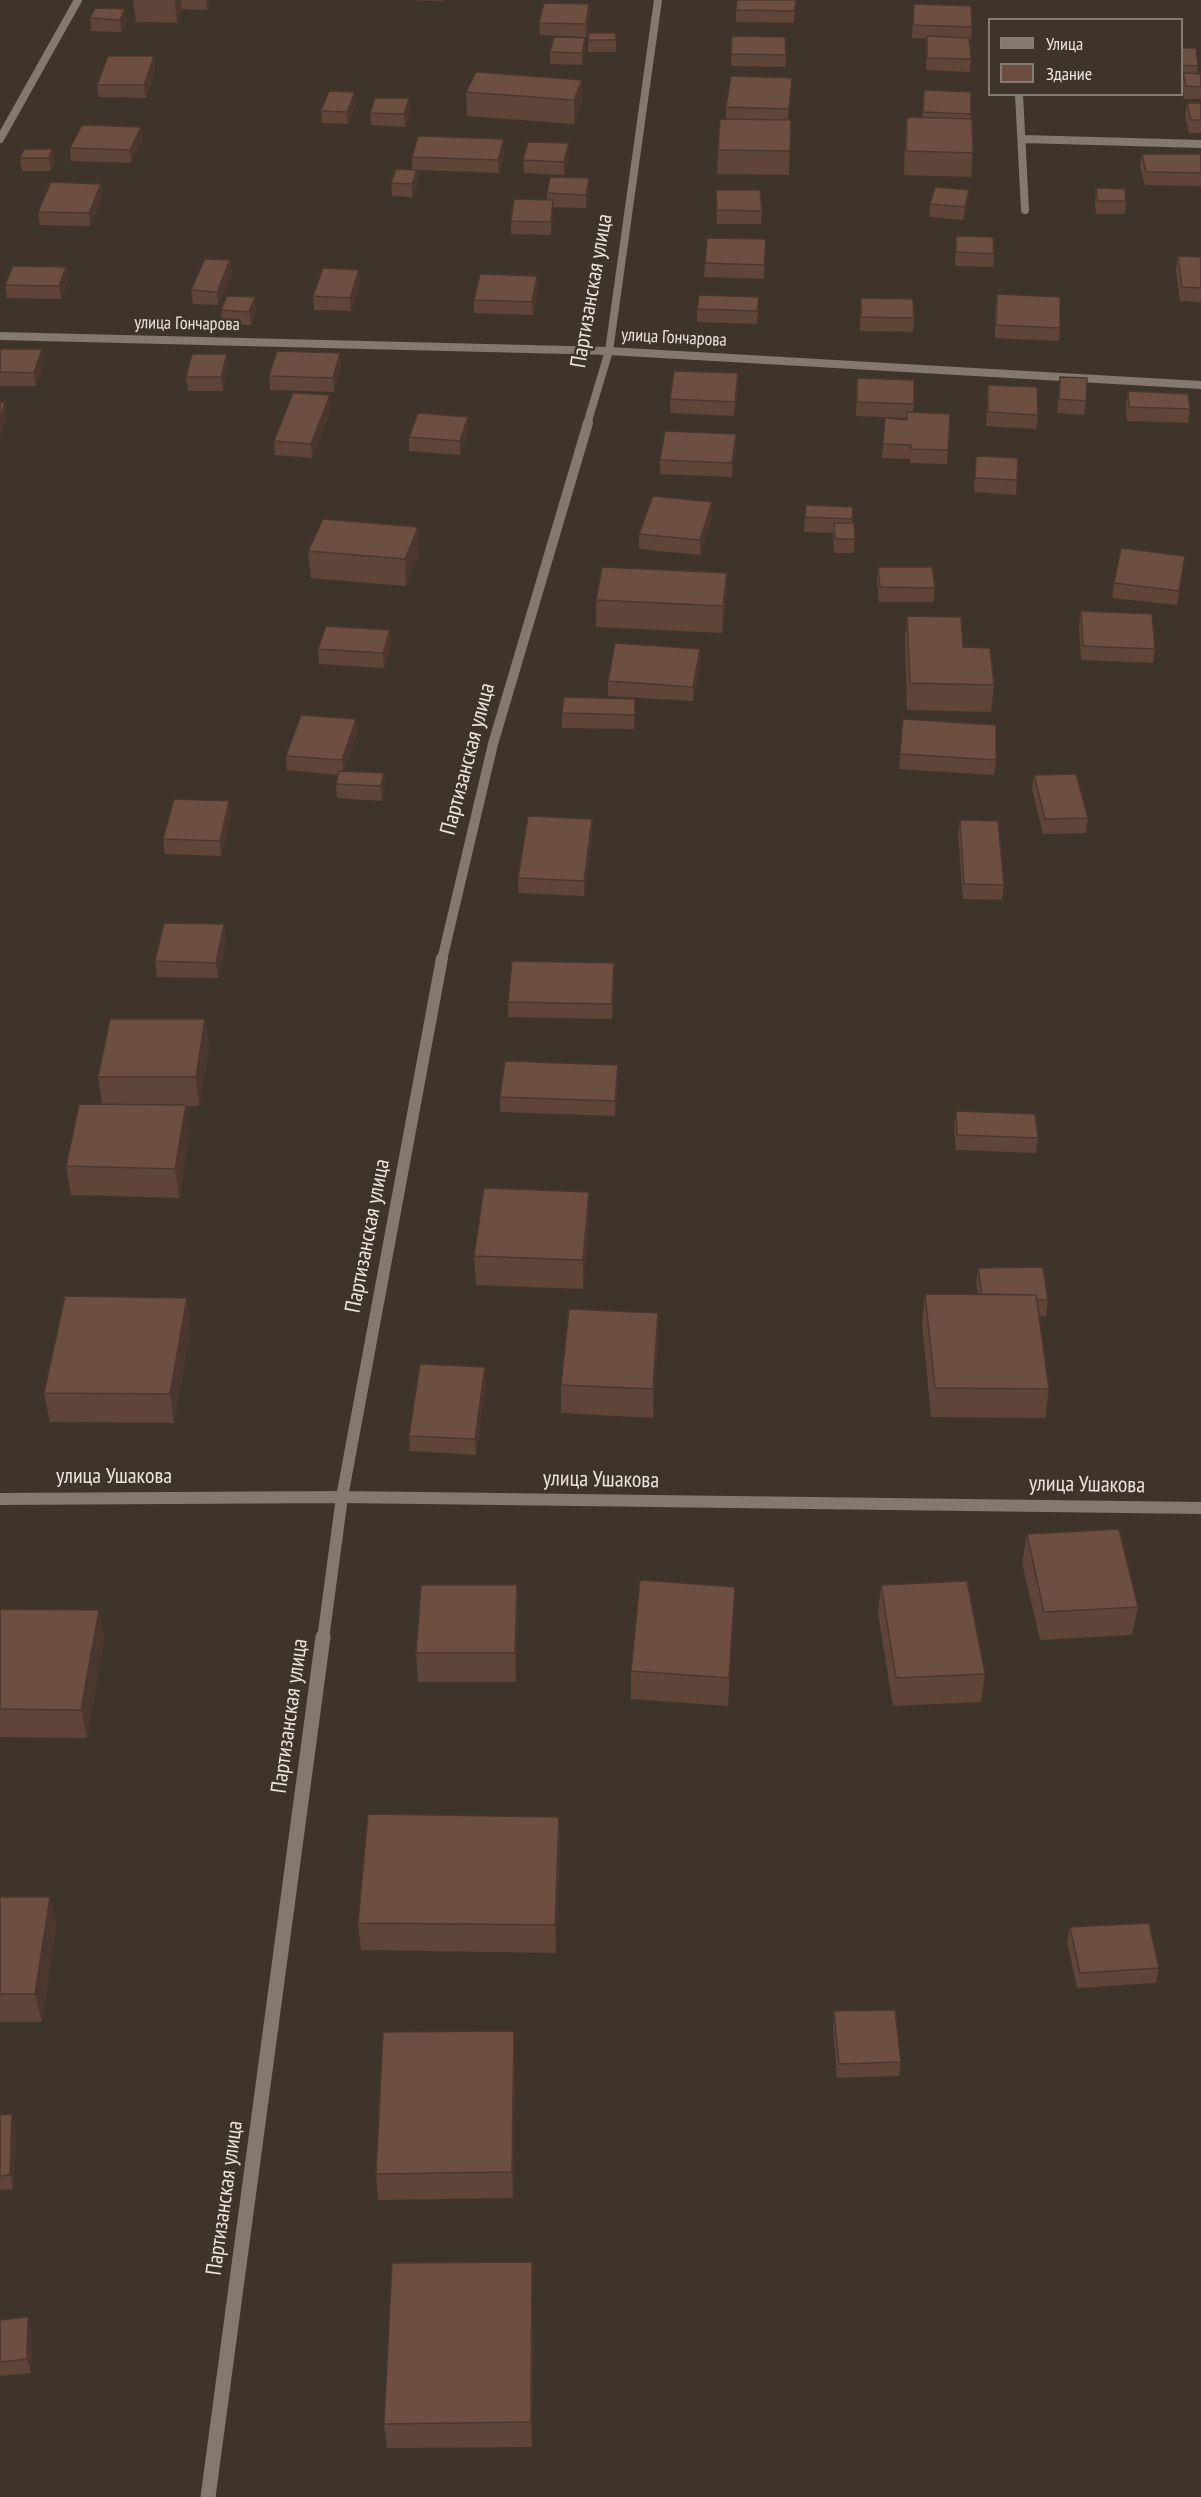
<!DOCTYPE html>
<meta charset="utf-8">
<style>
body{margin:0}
#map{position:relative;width:1201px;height:2497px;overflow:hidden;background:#3f342a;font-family:"PT Sans Narrow",sans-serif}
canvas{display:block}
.legend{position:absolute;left:988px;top:18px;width:195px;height:78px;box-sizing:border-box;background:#3f342a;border:2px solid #847b72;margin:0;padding:8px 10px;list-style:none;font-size:18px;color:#ece5df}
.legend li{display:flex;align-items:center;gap:12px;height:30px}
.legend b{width:30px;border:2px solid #847b72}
</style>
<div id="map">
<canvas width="1201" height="2497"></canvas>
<ul class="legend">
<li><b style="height:8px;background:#84796f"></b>Улица</li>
<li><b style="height:16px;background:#6d4f42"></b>Здание</li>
</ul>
</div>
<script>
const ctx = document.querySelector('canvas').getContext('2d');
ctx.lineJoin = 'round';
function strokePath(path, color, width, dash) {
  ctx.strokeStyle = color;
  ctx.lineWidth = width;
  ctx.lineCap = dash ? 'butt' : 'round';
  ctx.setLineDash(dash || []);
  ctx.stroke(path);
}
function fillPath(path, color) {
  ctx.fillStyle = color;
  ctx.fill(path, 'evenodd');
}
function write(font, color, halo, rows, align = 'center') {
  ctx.font = font + ' "PT Sans Narrow",sans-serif';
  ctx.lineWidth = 5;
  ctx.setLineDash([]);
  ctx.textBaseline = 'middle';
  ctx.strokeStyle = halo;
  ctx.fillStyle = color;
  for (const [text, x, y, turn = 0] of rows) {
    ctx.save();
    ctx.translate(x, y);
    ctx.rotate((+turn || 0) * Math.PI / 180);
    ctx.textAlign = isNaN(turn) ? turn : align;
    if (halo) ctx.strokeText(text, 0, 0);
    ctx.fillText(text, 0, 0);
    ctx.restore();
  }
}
const service = new Path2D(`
 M1019,94L1025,210
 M1023,139L1201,144`);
const minorFar2 = new Path2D(`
 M0,139L78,0
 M0,336L609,351L1201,385
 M587,424L609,351L658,0`);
const minorFar1 = new Path2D(`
 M442,960L493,744L588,423`);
const minor = new Path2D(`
 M442,958L342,1497L1201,1508`);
const tertiaryFar1 = new Path2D(`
 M0,1499L342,1497L323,1639`);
const tertiary = new Path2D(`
 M208,2497L323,1637`);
const wall = new Path2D(`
 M133,0H210L207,10L182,9L177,23L136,22Z
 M402,0H443V1Z
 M796,0L794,23L736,22V10Z
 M589,4L590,16L586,37L540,35L539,23Z
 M914,4L972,27L971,40L970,39L971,59L970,72L926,70L927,38H912Z
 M95,8L127,22L121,32L91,31L90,18Z
 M588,33H616V52H588Z
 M732,36L786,55L785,67L731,66Z
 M585,38V50L582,65L550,64V52Z
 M1182,48L1198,66L1197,74H1201V99H1184L1182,87Z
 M155,69L146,98L99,97L97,85Z
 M792,78L788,120H791L789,175L717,174L718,150L726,119V107Z
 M582,80V103L574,124L467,116L466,92Z
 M924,90L971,114V119L973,153L971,177L904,175L905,141L907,117L922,118Z
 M409,98L410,111L405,127L371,125L370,113Z
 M1187,103H1201V133H1189L1185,116Z
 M356,105L348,124L322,123L321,111Z
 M141,127L142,140L131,163L71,161L70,148Z
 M569,143V156L564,175L524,173L523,160Z
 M52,149L54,162L51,171H22L20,158Z
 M504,152L499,173L417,170L418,183L412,197L392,196L391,183L412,170V157Z
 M1142,154H1201V186L1145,185L1140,166Z
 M101,184L102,197L90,226L40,225L38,212Z
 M1096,188L1126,201L1125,214H1096L1095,201Z
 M716,190L762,211L761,224H717Z
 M969,190L968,203L963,220L929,217L930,204Z
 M589,191L586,208L553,207L551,235L511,234V221L547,200V193Z
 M956,236L994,254L993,267L955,266Z
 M766,239L764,279L704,277L705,263Z
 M1178,256L1201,257V302L1180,301L1176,270Z
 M230,260L232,274L218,305L193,304L191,290Z
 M66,267L68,281L61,299L7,298L5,285Z
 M359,270L360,283L351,311L314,310L313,296Z
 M537,276L538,289L533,315L474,313V300Z
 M997,294L1060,328L1059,341L995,338V307Z
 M861,298L914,318L913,332L860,331V311Z
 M697,309L758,310L757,324L697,322Z
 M221,310L256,311L251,325L222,324Z
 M0,349H42L44,363L36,386H0Z
 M340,353L341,367L334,392L270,390L269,376Z
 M228,367L223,391H188L186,377Z
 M1060,377L1086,401L1084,415L1057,413Z
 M857,378L914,404L913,412L948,450L947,464L910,463V459L882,458L885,418L906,420V418L856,416Z
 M988,385L1038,415L1036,429L986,426L987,398Z
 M738,387L734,416L670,413V399Z
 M1128,391L1190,409L1188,423L1127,421L1126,405Z
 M331,409L312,458L275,455L274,441Z
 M468,417V430L460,455L409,451V437Z
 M736,434V448L732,477L660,474V460Z
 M976,456L1017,480L1016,495L974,492Z
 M712,502V516L700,555L639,549V534Z
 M806,505L853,507L852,523L855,539L854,553H834L833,533L804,532Z
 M308,551L419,554L406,586L311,578Z
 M1185,556L1177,605L1112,598L1114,583Z
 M878,567L935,588L933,602H879L877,581Z
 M596,600H726L722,633L596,627Z
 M1081,611L1155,649L1153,663L1081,660L1079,626Z
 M907,616L963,647L994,685L991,712L907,710L905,643Z
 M390,630L391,645L384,668L319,664L318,649Z
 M700,663L693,701L608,696V681Z
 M635,699L634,729L562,728V713Z
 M903,719L996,760L994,775L899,769Z
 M357,734L344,771L385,788L382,801L337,798L336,784L338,775L287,770L286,756Z
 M1034,775L1088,818L1086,833L1043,834L1032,789Z
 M231,815L221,856L165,854L163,839Z
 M592,819V834L584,896L518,893V878Z
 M960,820L1004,885L1002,900L963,899L958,835Z
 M226,939L218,978L157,977L155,961Z
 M614,978L612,1019L508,1017V1002Z
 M205,1019L209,1048L199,1106H186L189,1134L179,1198L71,1195L66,1166L102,1104L98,1077Z
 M618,1080L615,1116L500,1112V1097Z
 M956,1111L1038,1138L1036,1153L956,1150L954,1126Z
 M589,1221L583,1289L476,1285L474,1256Z
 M978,1268L1048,1300L1046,1316H1039L1049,1389L1045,1418L931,1417L922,1323L925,1294H978L976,1283Z
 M658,1313V1342L653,1418L561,1413V1385Z
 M191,1327L174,1423L50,1422L44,1393Z
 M486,1382L476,1455L410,1451L409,1436Z
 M1027,1534L1138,1607L1132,1635L1040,1640L1022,1563Z
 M517,1585L518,1613L516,1682H418L416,1653Z
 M881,1585L985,1674L981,1702L893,1706L878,1614Z
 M735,1587L728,1706L631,1699V1671Z
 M0,1609L99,1610L104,1639L87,1738L0,1737Z
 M559,1817L560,1845L556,1953L361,1950L358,1923Z
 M0,1897H50L56,1924L42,2022H0Z
 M1070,1927L1159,1968L1156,1983L1077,1988L1067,1942Z
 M834,2011L901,2062L899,2076L837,2078L833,2026Z
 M515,2058L513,2198L378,2200L376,2174Z
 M0,2115L16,2128L13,2189L0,2190Z
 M532,2262L533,2288L532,2447L387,2448L384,2424Z
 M0,2320L32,2331L31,2373L0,2376Z`);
const shadedWall = new Path2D(`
 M175,0H181L182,9L177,23Z
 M206,0H210L207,10Z
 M589,4L590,16L586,37V24Z
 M125,9L127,22L121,32L120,20Z
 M585,38V50L582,65V53Z
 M154,56L155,69L146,98L144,85Z
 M792,78V91L788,122L789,109Z
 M582,80V103L574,124V100Z
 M355,92L356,105L348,124L347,112Z
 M409,98L410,111L405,127L404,114Z
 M141,127L142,140L131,163L130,150Z
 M504,139V152L499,173L498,160Z
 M569,143V156L564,175V162Z
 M52,149L54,162L51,171L49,158Z
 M417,170L418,183L412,197V184Z
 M589,178V191L586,208V195Z
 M101,184L102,197L90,226L89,213Z
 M969,190L968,203L963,220L965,207Z
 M553,200V213L551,235V222Z
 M230,260L232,274L218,305L217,292Z
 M66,267L68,281L61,299L59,286Z
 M359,270L360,283L351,311L350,298Z
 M537,276L538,289L533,315L532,302Z
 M255,297L256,311L251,325L249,312Z
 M42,349L44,363L36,386L34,373Z
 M340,353L341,367L334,392L333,378Z
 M227,354L228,367L223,391L221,377Z
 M738,373V387L734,416L735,402Z
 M330,395L331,409L312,458L311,444Z
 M5,402L7,416L0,438V418Z
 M468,417V430L460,455V441Z
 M736,434V448L732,477V463Z
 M712,502V516L700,555V540Z
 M418,527L419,554L406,586L405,559Z
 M727,573L726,600L722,633L723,606Z
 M390,630L391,645L384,668L383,653Z
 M700,649V663L693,701V687Z
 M356,719L357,734L343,775L342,760Z
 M384,773L385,788L382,801L381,786Z
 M229,801L231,815L221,856L220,841Z
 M592,819V834L584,896V881Z
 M224,924L226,939L218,978L216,963Z
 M205,1019L209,1048L199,1106L196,1077Z
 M618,1065V1080L615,1116V1101Z
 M186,1105L189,1134L179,1198L175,1169Z
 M589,1192V1221L583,1289V1260Z
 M187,1298L191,1327L174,1423L170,1394Z
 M658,1313V1342L653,1418V1389Z
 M485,1367L486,1382L476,1455L475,1439Z
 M517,1585L518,1613L516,1682L515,1653Z
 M99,1610L104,1639L87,1738L81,1710Z
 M559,1817L560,1845L556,1953L555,1925Z
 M50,1897L56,1924L42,2022L35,1994Z
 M514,2031L515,2058L513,2198L512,2172Z
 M12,2114L16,2128L13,2189L10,2175Z
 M532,2262L533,2288L532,2447L531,2422Z
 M28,2317L32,2331L31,2373L27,2359Z`);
const building = new Path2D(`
 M737,0H796L794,11L736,10Z
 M544,3L589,4L586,24L539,23Z
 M914,4L971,6L972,27L913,25Z
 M95,8L125,9L120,20L90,18Z
 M588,33H616V40H588Z
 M732,36L785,37L786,55L731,54Z
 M927,36L969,38L971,59L927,58Z
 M554,37L585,38L582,53L550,52Z
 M1182,48H1196L1198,66L1182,65Z
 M108,56H154L144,85H97Z
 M476,72L582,80L574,100L466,92Z
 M1183,73L1201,74V87L1186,86Z
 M731,76L792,78L789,109L726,107Z
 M924,90L971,92V114L923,112Z
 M329,91L355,92L347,112L321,111Z
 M375,98H409L404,114L370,113Z
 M1187,103H1201V120H1191Z
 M907,117L972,119L973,153L906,151Z
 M720,119L791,120L790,151L718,150Z
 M82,125L141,127L130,150L70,148Z
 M418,136L504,139L498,160L412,157Z
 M528,142L569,143L564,162L523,160Z
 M24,149H52L49,158H20Z
 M1142,154H1201V173L1146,172Z
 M396,169L417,170L412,184L391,183Z
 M550,177L589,178L586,195L547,193Z
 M51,182L101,184L89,213L38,212Z
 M935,187L969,190L965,207L930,204Z
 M1096,188L1125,189L1126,201H1098Z
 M716,190H760L762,211L717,210Z
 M514,199L553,200L551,222L511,221Z
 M956,236L993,237L994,254L956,252Z
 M707,238L766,239L764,265L705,263Z
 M1178,256L1201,257V288L1182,287Z
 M205,259L230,260L217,292L191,290Z
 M13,266L66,267L59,286L5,285Z
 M323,268L359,270L350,298L313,296Z
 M480,274L537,276L532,302L474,300Z
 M997,294L1060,297V328L996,325Z
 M699,295L759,297L757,311L697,309Z
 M227,296L255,297L249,312L221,310Z
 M861,298L913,299L914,318L861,317Z
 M0,349H42L34,373L0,372Z
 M277,351L340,353L333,378L269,376Z
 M192,354H227L221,377H186Z
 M674,371L738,373L735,402L670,399Z
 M1060,377L1087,378L1086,401L1059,399Z
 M857,378L914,380V404L857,402Z
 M988,385L1037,387L1038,415L988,412Z
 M1128,391L1188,394L1190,409L1129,407Z
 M293,393L330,395L311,444L274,441Z
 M0,402H5L0,418Z
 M907,412L950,414L948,450L911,449V445L883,444L885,418L907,420Z
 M418,413L468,417L460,441L409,437Z
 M665,431L736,434L732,463L660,460Z
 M976,456L1018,458L1017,480L975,478Z
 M653,496L712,502L700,540L639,534Z
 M806,505L853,507L852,519L805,517Z
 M323,519L418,527L405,559L308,551Z
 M834,523H854L855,539H835Z
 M1121,548L1185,556L1179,591L1114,583Z
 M602,567L727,573L723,606L596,600Z
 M878,567H932L935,588L880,587Z
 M1081,611L1152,614L1155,649L1083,646Z
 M907,616L961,617L963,647L990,648L994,685L910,683Z
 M326,626L390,630L383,653L318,649Z
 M615,643L700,649L693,687L608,681Z
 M564,697L635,699V715L562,713Z
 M301,715L356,719L342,760L286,756Z
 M903,719L996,725V760L900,754Z
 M339,771L384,773L381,786L336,784Z
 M1076,774L1088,818L1045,819L1034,775Z
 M174,799L229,801L220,841L163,839Z
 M528,816L592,819L584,881L518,878Z
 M960,820L998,821L1004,885L964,884Z
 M164,923L224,924L216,963L155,961Z
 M512,961L614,963L612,1004L508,1002Z
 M110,1019H205L196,1077H98Z
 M505,1061L618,1065L615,1101L500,1097Z
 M79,1104L186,1105L175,1169L66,1166Z
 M956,1111L1035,1114L1038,1138L957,1135Z
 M484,1188L589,1192L583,1260L474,1256Z
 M1043,1267L1048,1300H1037L1036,1295L982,1294L978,1268Z
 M925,1294L1036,1295L1049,1389L935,1388Z
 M65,1296L187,1298L170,1394L44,1393Z
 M569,1309L658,1313L653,1389L561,1385Z
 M420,1364L485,1367L475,1439L409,1436Z
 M1119,1529L1138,1607L1044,1612L1027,1534Z
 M640,1580L735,1587L729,1678L631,1671Z
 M967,1581L985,1674L896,1678L881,1585Z
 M421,1585H517L515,1653H416Z
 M0,1609L99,1610L81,1710L0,1709Z
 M368,1814L559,1817L555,1925L358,1923Z
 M0,1897H50L35,1994H0Z
 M1149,1923L1159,1968L1080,1973L1070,1927Z
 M895,2010L901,2062L839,2064L834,2011Z
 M514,2031L512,2172L376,2174L383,2032Z
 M12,2114L10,2175L0,2176V2115Z
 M532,2262L531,2422L384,2424L392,2263Z
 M28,2317L27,2359L0,2362V2320Z`);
const farStreetnames = [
 ["улица Гончарова",187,324,1],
 ["улица Гончарова",674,338,3]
];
const streetNames = [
 ["Партизанская улица",592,291,-80],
 ["Партизанская улица",468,759,-75],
 ["Партизанская улица",368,1236,-79],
 ["улица Ушакова",114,1477],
 ["улица Ушакова",601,1480,1],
 ["улица Ушакова",1087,1485,1],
 ["Партизанская улица",290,1716,-82],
 ["Партизанская улица",225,2198,-82]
];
strokePath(service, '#84796f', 8);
strokePath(minorFar2, '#84796f', 8);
strokePath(minorFar1, '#84796f', 10);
strokePath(minor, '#84796f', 12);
strokePath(tertiaryFar1, '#84796f', 12);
strokePath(tertiary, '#84796f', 15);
fillPath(wall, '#5e4439');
fillPath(shadedWall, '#4c372e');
fillPath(building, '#6d4f42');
strokePath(building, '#4c372e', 1.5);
write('18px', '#ece5df', '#3f342a', farStreetnames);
write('22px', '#ece5df', '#3f342a', streetNames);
</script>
